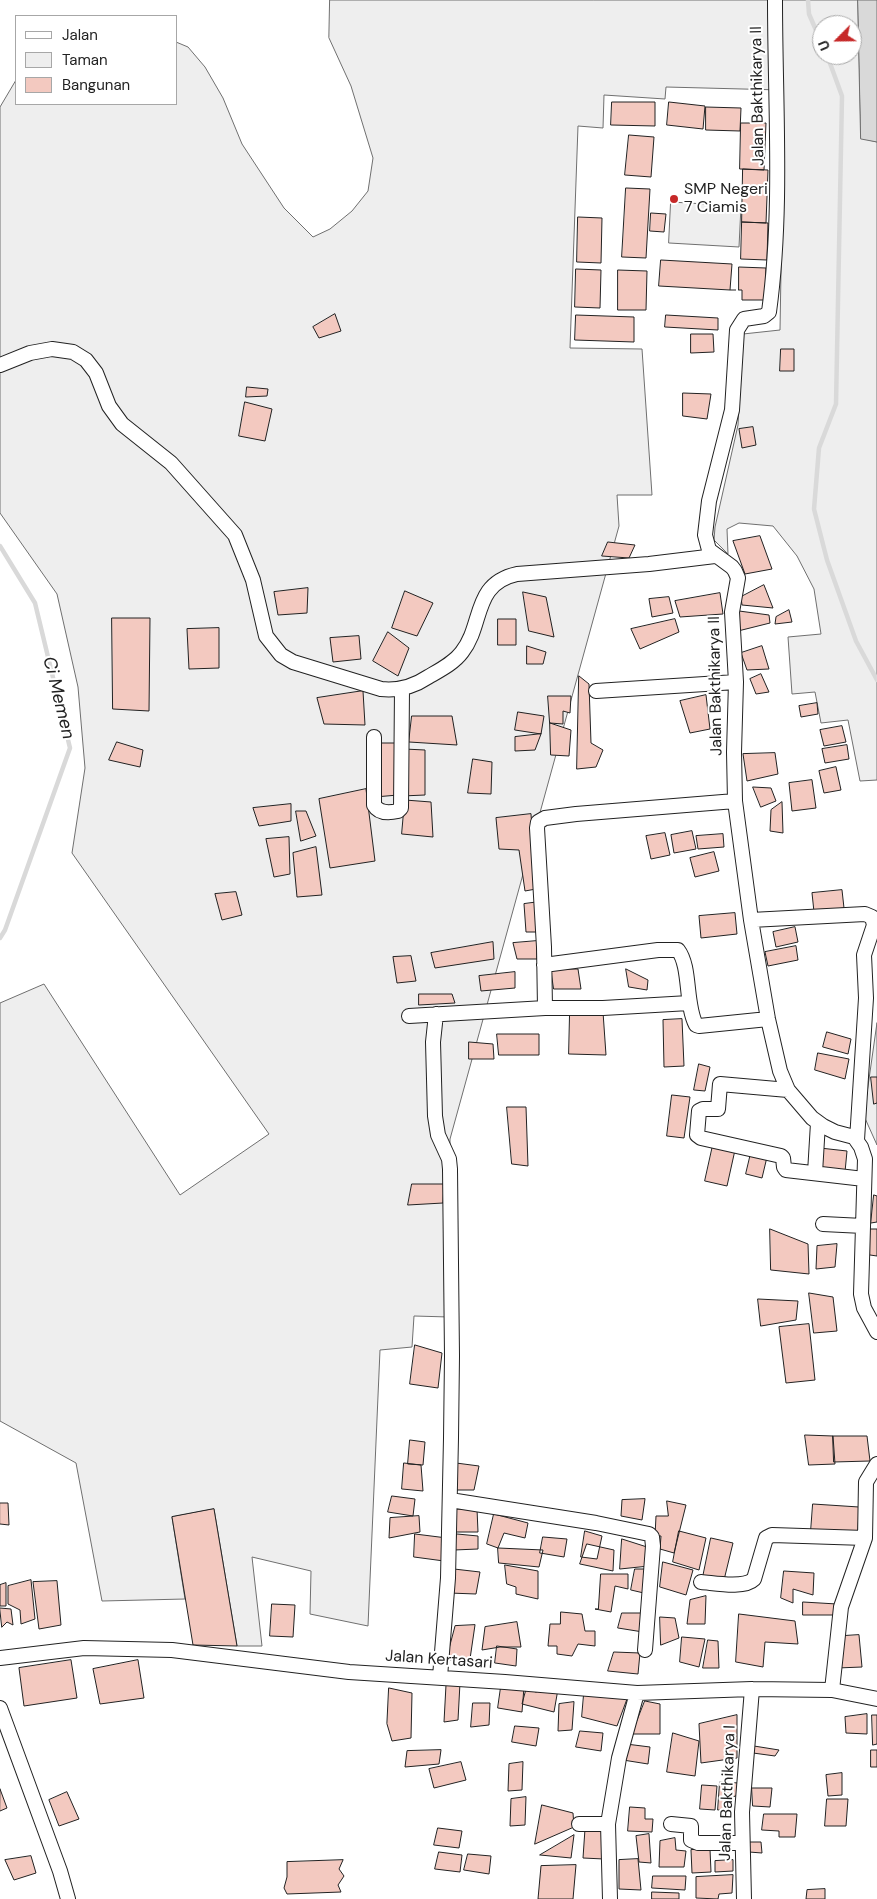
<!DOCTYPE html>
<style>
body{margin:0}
#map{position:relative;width:877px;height:1899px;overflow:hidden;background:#fff;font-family:"DM Sans",sans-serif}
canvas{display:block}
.legend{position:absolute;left:15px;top:15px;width:162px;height:90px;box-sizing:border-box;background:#fff;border:1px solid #a7a7a7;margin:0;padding:6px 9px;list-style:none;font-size:15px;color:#222}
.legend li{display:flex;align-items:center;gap:10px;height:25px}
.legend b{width:25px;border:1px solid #a7a7a7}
.north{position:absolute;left:812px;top:15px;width:50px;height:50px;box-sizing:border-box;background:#fff;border:1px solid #a7a7a7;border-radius:50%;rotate:247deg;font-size:14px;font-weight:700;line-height:20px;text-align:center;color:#222}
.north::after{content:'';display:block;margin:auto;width:18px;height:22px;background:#c62828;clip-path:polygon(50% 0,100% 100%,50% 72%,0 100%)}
</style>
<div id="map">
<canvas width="877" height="1899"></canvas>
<ul class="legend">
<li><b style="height:6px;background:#fff"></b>Jalan</li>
<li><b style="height:14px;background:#eee"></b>Taman</li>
<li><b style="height:14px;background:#f3c9c0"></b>Bangunan</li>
</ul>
<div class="north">U</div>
</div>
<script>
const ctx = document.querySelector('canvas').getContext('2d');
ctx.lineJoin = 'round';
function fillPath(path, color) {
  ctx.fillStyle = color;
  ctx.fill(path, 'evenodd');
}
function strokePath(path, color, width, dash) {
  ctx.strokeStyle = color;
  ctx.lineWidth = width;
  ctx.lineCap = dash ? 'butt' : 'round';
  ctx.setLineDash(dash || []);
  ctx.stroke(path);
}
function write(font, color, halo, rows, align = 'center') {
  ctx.font = font + ' "DM Sans",sans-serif';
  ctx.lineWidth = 4;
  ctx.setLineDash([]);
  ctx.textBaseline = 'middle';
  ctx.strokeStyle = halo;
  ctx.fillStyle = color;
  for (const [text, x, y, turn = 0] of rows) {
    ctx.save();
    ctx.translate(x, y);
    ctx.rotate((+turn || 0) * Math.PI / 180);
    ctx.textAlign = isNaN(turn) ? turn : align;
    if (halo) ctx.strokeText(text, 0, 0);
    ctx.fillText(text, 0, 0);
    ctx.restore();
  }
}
const green = new Path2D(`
 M330,0H858L861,138L877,142V780L860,781L848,720L821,723L815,692L792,694L788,637L821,634L814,589L797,556L773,526L739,523L727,529L728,554L714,540L715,527L738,425L743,334L780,330L783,152L781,90L666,87L665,99L604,95L603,128L578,126L570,348L642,349L652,495H617L619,526L450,1139L449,1317L414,1316L412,1347L380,1350L368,1626L310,1614L311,1571L252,1557L262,1646H237L214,1509L172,1517L185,1599L102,1601L76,1463L0,1421V1003L44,984L180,1195L269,1134L72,853L85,768L78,687L57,594L0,513V107L16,80V104H176V42L188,47L205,67L223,98L242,144L284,208L313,237L330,229L352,211L368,191L373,158L351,86L329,38ZM822,25H852V55H822Z
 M671,202L741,206L739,247L669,243Z
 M877,1023V1145L864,1116Z`);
const water = new Path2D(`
 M858,0H877V142L861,139Z`);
const stream = new Path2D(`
 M808,0L809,14L822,44
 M827,55L842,96L836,404L819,448L814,509L827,560L856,641L877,680
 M0,546L35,603L70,748L5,930L0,938`);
const building = new Path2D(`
 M612,102H655V126L611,125Z
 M669,102L705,106L703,129L667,125Z
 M706,107L741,108L740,131L706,130Z
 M741,123H766L764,170L740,169Z
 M629,135L654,137L651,177L625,175Z
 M743,169L768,170L766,223L742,222Z
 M626,188L650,189L646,258L622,257Z
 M651,213L666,214L664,232L650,231Z
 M578,217L602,218L601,263L577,262Z
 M742,222L768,223L767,260L741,259Z
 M661,260L732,264L730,290L659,286Z
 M739,267L766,268L765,300H742V290H739Z
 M576,269L601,270L600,308L575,307Z
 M618,270L647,271L646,310H618Z
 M335,314L341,331L319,338L313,327Z
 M576,315L634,317V342L575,340Z
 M666,315L718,318V330L665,327Z
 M691,334H713L714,352L691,353Z
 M781,349H794V371H780Z
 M247,387L268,389L267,396L246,397Z
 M683,393L711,394L707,419L683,416Z
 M245,402L272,409L265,441L239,436Z
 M753,427L756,445L742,448L739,429Z
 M760,536L772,569L745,574L733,541Z
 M608,542L635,545L629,558L602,556Z
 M764,585L773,608L742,605L741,597Z
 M308,588L307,613L278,615L274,592Z
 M405,591L433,603L417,636L392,628Z
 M523,592L546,597L554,637L529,631Z
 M720,593L723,614L680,617L675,601Z
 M669,597L673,613L652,617L649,599Z
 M789,610L792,622L775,624L776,617Z
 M739,611L769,615L770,623L738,631Z
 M112,618H150L149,711L113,709Z
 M498,619H516V645H498Z
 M675,619L679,632L640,649L631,629Z
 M219,628V668L189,669L187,629Z
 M388,632L409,648L398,676L373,661Z
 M359,636L361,659L333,662L330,638Z
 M527,646L546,652L543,664H527Z
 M762,646L769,669L747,670L741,653Z
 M761,674L769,692L756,694L750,679Z
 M579,676L589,684L591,743L603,750L596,767L577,769Z
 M363,691L365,725L324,724L317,698Z
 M706,695L710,729L690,733L680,701Z
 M548,696H571L570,713L563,711V724L550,723Z
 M817,703L818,714L801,717L799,706Z
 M518,712L544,716L541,734L515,730Z
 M412,716H452L457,745L409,742Z
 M550,723L571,730L569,756L551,755Z
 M842,726L846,742L824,746L820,730Z
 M541,734L535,750L515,751V737Z
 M117,742L143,750L140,767L109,760Z
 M377,743H400L398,795L375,797Z
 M847,745L849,759L825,763L822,749Z
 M404,749L425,750V795L402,796Z
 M775,753L778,774L747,781L743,754Z
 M473,759L492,762L491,794L468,793Z
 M836,767L841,790L824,793L819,771Z
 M812,780L816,808L792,811L789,783Z
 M753,787L771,788L776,801L761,807Z
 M366,789L375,861L330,868L319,799Z
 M405,800L431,802L433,837L402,834Z
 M782,802L783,833L770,831L771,810Z
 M291,804V821L259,826L253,808Z
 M296,811H306L316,836L301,841Z
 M531,814L536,889L525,891L519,850L499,849L496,818Z
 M692,831L696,849L674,853L671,835Z
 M665,833L670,855L651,859L646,836Z
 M723,834L724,847L698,849L696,836Z
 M289,837L290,874L274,877L266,839Z
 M316,847L322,895L297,897L293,853Z
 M714,852L719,871L695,877L690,858Z
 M842,890L844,908L814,912L812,893Z
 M236,892L242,915L222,920L215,894Z
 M539,902V932H526L524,904Z
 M735,913L737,934L701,938L699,916Z
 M795,927L798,942L776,947L773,932Z
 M537,941V959H517L513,943Z
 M493,942L494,959L435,968L431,953Z
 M796,946L798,960L768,966L765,952Z
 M411,956L416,981L397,983L393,957Z
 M551,969H578L581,989H554Z
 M626,969L648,980L647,990L629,987Z
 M515,972V988L481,991L479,976Z
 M419,994H452L455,1003L419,1005Z
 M570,1012H603L606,1055L569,1054Z
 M682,1019L684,1066L664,1067L663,1020Z
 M827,1032L851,1039L848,1054L823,1047Z
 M497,1034H539V1055H499Z
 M469,1042L493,1044L494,1059H469Z
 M818,1053L849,1059L845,1079L815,1070Z
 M699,1064L710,1067L705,1091L694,1090Z
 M871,1077H877V1103L874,1104Z
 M672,1095L690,1097L684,1138L667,1136Z
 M507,1107H526L528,1166L512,1164Z
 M713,1145L735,1150L727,1186L705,1181Z
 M820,1148L847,1151L845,1172L818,1169Z
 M751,1153L767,1157L762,1178L746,1174Z
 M412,1184H444L443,1203L408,1205Z
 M874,1195L877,1196V1222L871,1223Z
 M770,1229L808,1244L809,1274L771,1270Z
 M870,1229H877V1256L870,1255Z
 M837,1244L835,1267L816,1269L817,1246Z
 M809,1293L833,1297L837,1331L814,1333Z
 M758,1299L798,1301L796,1320L761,1326Z
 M809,1324L815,1380L786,1383L779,1327Z
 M415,1345L442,1353L438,1388L410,1384Z
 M805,1435L833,1436L835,1464L809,1465Z
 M833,1436H867L870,1461L834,1462Z
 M410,1440L425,1442L423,1465L408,1464Z
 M404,1463L421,1465L423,1491L402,1489Z
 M456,1463L479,1466L474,1490H453Z
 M392,1496L415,1499L413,1516L388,1512Z
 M645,1499L642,1520L621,1516L622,1500Z
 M667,1501L686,1505L674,1553L660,1549L661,1536H655L656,1516H668Z
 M0,1503H8L9,1525L0,1524Z
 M813,1504L859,1507L858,1534L811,1531Z
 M214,1509L237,1646L193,1645L172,1517Z
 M456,1509H477L478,1532H456Z
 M494,1514L528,1523L525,1538L504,1533L498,1548L487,1544Z
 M419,1516L420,1532L389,1538L390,1518Z
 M585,1531L602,1536L597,1559L581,1557Z
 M679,1531L706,1538L699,1570L673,1562Z
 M415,1534L447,1538L444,1561L414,1557Z
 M457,1534L478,1536V1549L454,1550Z
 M543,1537L567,1539L564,1557L540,1553Z
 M711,1538L733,1543L724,1580L703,1577Z
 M622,1539L647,1547L649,1566L620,1569Z
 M587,1544L614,1550L613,1571L580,1564Z
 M498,1548L543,1550L539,1567L499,1563Z
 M663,1562L693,1570L686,1595L660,1587Z
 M505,1565L538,1571V1599L516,1594V1587L507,1584Z
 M454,1569L480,1572L476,1594L449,1593Z
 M635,1569H649L648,1594L631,1590Z
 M784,1571L814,1573L813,1595L793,1589V1603L781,1598Z
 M601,1574H628V1589L615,1586L611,1612L595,1609H598Z
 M31,1580L35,1619L21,1624L20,1610L8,1604V1586Z
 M57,1581L61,1625L39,1629L33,1582Z
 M6,1583V1606H0V1585Z
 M706,1596L705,1624H687L690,1600Z
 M803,1602L837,1604L835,1615H803Z
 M272,1604L295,1605L293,1637L270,1636Z
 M0,1608L11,1609L13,1625L7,1622L2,1627Z
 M561,1612L582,1614L585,1631H595V1646L578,1644L572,1656L557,1654V1646H548L550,1624H560Z
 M622,1613H643V1632L618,1628Z
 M739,1614L795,1621L798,1644L765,1642L763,1667L736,1662Z
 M660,1617L675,1618L679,1638L661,1645Z
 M517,1622L521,1647H500L482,1650L485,1627Z
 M475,1625L470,1659L446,1660L455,1626Z
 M859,1635L862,1667L837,1668L843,1636Z
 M682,1637L705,1639L699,1667L680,1662Z
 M708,1640L718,1641L719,1668H703Z
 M497,1646L517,1649L516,1666L495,1663Z
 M614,1652L640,1653L638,1674L608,1671Z
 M71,1660L77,1698L24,1706L19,1668Z
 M138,1660L144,1698L100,1704L93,1669Z
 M460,1683L458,1720L444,1722L446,1685Z
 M501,1687H524L522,1712L498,1708Z
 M538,1687L558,1689L554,1712L522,1704L526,1689L536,1692Z
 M389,1688L412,1693L411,1738L392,1741L387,1724Z
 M584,1694L627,1699L617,1726L582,1717Z
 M645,1701L660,1704V1734H632Z
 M574,1702L572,1730L558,1731L559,1704Z
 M473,1703H490L489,1725L471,1727Z
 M867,1714V1734L846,1733L845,1717Z
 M737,1715V1758L701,1763L699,1724Z
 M872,1715H877V1744L873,1745Z
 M515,1726L539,1728L536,1746L512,1742Z
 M580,1731L603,1733L601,1751L576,1747Z
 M673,1733L699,1741L695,1776L667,1772Z
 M626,1744L650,1747L648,1764L623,1760Z
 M754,1746L779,1750L775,1756L753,1753Z
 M441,1750L439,1764L405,1767L407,1751Z
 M871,1750H877V1767H871Z
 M461,1762L466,1780L434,1788L429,1769Z
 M523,1762L522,1790L508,1791L509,1764Z
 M842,1773V1795L828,1796L826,1775Z
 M720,1782L739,1783L738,1795L730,1798L728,1810H718Z
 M702,1785L717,1786L715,1810L700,1809Z
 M752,1788H772L770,1807L753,1806Z
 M0,1789L7,1808L0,1811Z
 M67,1792L79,1819L59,1826L49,1800Z
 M526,1797L525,1825L510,1826L511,1799Z
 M827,1799H848L846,1826H825Z
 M542,1805L573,1813L574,1827L535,1844Z
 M630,1807L645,1808V1819H653L652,1832L628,1831Z
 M764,1814H797L795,1837H779V1831L762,1830Z
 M438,1828L462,1831L459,1848L434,1845Z
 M604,1828V1859L583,1858L585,1829Z
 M649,1834L651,1863L639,1862L636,1836Z
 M574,1835L571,1858L540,1855Z
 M675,1838L676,1850L686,1851L684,1867H659L660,1841Z
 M749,1842H761L762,1853L749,1852Z
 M710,1849L711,1872L692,1873L691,1850Z
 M439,1852L462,1855L460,1872L435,1869Z
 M468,1854L491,1856L489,1874L464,1870Z
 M31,1856L36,1873L14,1880L5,1860Z
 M638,1859L641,1890L619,1889V1860Z
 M343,1860L339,1869L344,1876L338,1885L341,1892L287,1894L284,1888L287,1877V1862Z
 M733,1860V1871L715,1872V1861Z
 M576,1865L573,1899H538L541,1866Z
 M733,1875L732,1893L719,1894L718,1899L696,1898V1877Z
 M653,1876H686L685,1890L652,1888Z
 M825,1889V1899H806L807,1890Z
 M652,1892L679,1893V1899H652Z`);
const street = new Path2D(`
 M775,0C775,104 783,209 769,312L764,316L744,319L737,330L732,410L709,501L705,535L709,550L732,567L735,571L738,578L732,612L736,682L734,752L735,801L751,920L768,1019L780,1071L788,1090L812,1118L823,1126L835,1132L854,1137L861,1147L865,1159L861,1294L864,1308L877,1332
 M0,365L30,353L52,349L73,352L86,360L96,373L109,406L122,424L171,463L235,535L253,580L266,636L281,655L293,662L381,689C399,691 413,687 428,677C440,670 454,663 462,652C484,624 472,584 517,574L649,564L715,556
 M596,691L736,682
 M374,737V805C379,814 389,813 398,811L401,808L402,689
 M751,920L865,914L872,917L874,925L864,955L866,998L857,1140
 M544,965L658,950H678C691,967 685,1004 696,1025L699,1026L768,1019
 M545,1008L544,947L537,828L538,822L545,818L576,814L735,801
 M436,1014L433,1042L435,1116L438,1135L449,1159L450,1169L452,1356L451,1438L448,1578L440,1677
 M409,1016L545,1008H603L689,1003
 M788,1090L720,1084L718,1109H703L699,1111L697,1135L701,1138L781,1156L783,1158L784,1167L786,1170L864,1179
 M815,1173L818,1123
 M823,1224L863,1226
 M450,1500L596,1523L649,1534L652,1537L653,1546L645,1650
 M701,1582C715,1583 744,1589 754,1579L766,1538L772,1535L865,1538
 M0,1658L84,1648L172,1650L349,1672L505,1682L637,1693L752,1689L832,1690L877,1699
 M832,1690L841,1607L865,1538L866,1482L877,1464
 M0,1708L60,1871L68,1899
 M579,1824H608
 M671,1824L691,1826V1840L698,1843H742
 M610,1899L608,1824L619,1758L637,1693
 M744,1899L742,1812L752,1689`);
const fence = new Path2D(`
 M730,290H739`);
const markers = [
 [674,199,5,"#c62828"]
];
const streetNames = [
 ["Jalan Bakthikarya II",758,96,-91],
 ["Jalan Bakthikarya II",716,686,-91],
 ["Jalan Kertasari",439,1660,4],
 ["Jalan Bakthikarya I",728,1793,-88]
];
const poiNames = [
 ["SMP Negeri",684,190],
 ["7 Ciamis",684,208]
];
const waterNames = [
 ["Ci Memen",58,698,76]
];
fillPath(green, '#eee');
strokePath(green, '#6f6f6f', 1);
fillPath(water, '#d9d9d9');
strokePath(water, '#6f6f6f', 1);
strokePath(stream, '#d9d9d9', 4.5);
fillPath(building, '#f3c9c0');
strokePath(building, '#222', 1);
strokePath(street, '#222', 16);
strokePath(street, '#fff', 14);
strokePath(fence, '#222', 1, [6, 2.5]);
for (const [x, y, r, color] of markers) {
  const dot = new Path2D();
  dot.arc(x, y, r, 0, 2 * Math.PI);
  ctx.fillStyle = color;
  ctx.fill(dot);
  strokePath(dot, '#fff', 2);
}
write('16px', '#222', '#fff', streetNames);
write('16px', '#222', '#fff', poiNames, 'left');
write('italic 18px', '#222', '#fff', waterNames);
</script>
